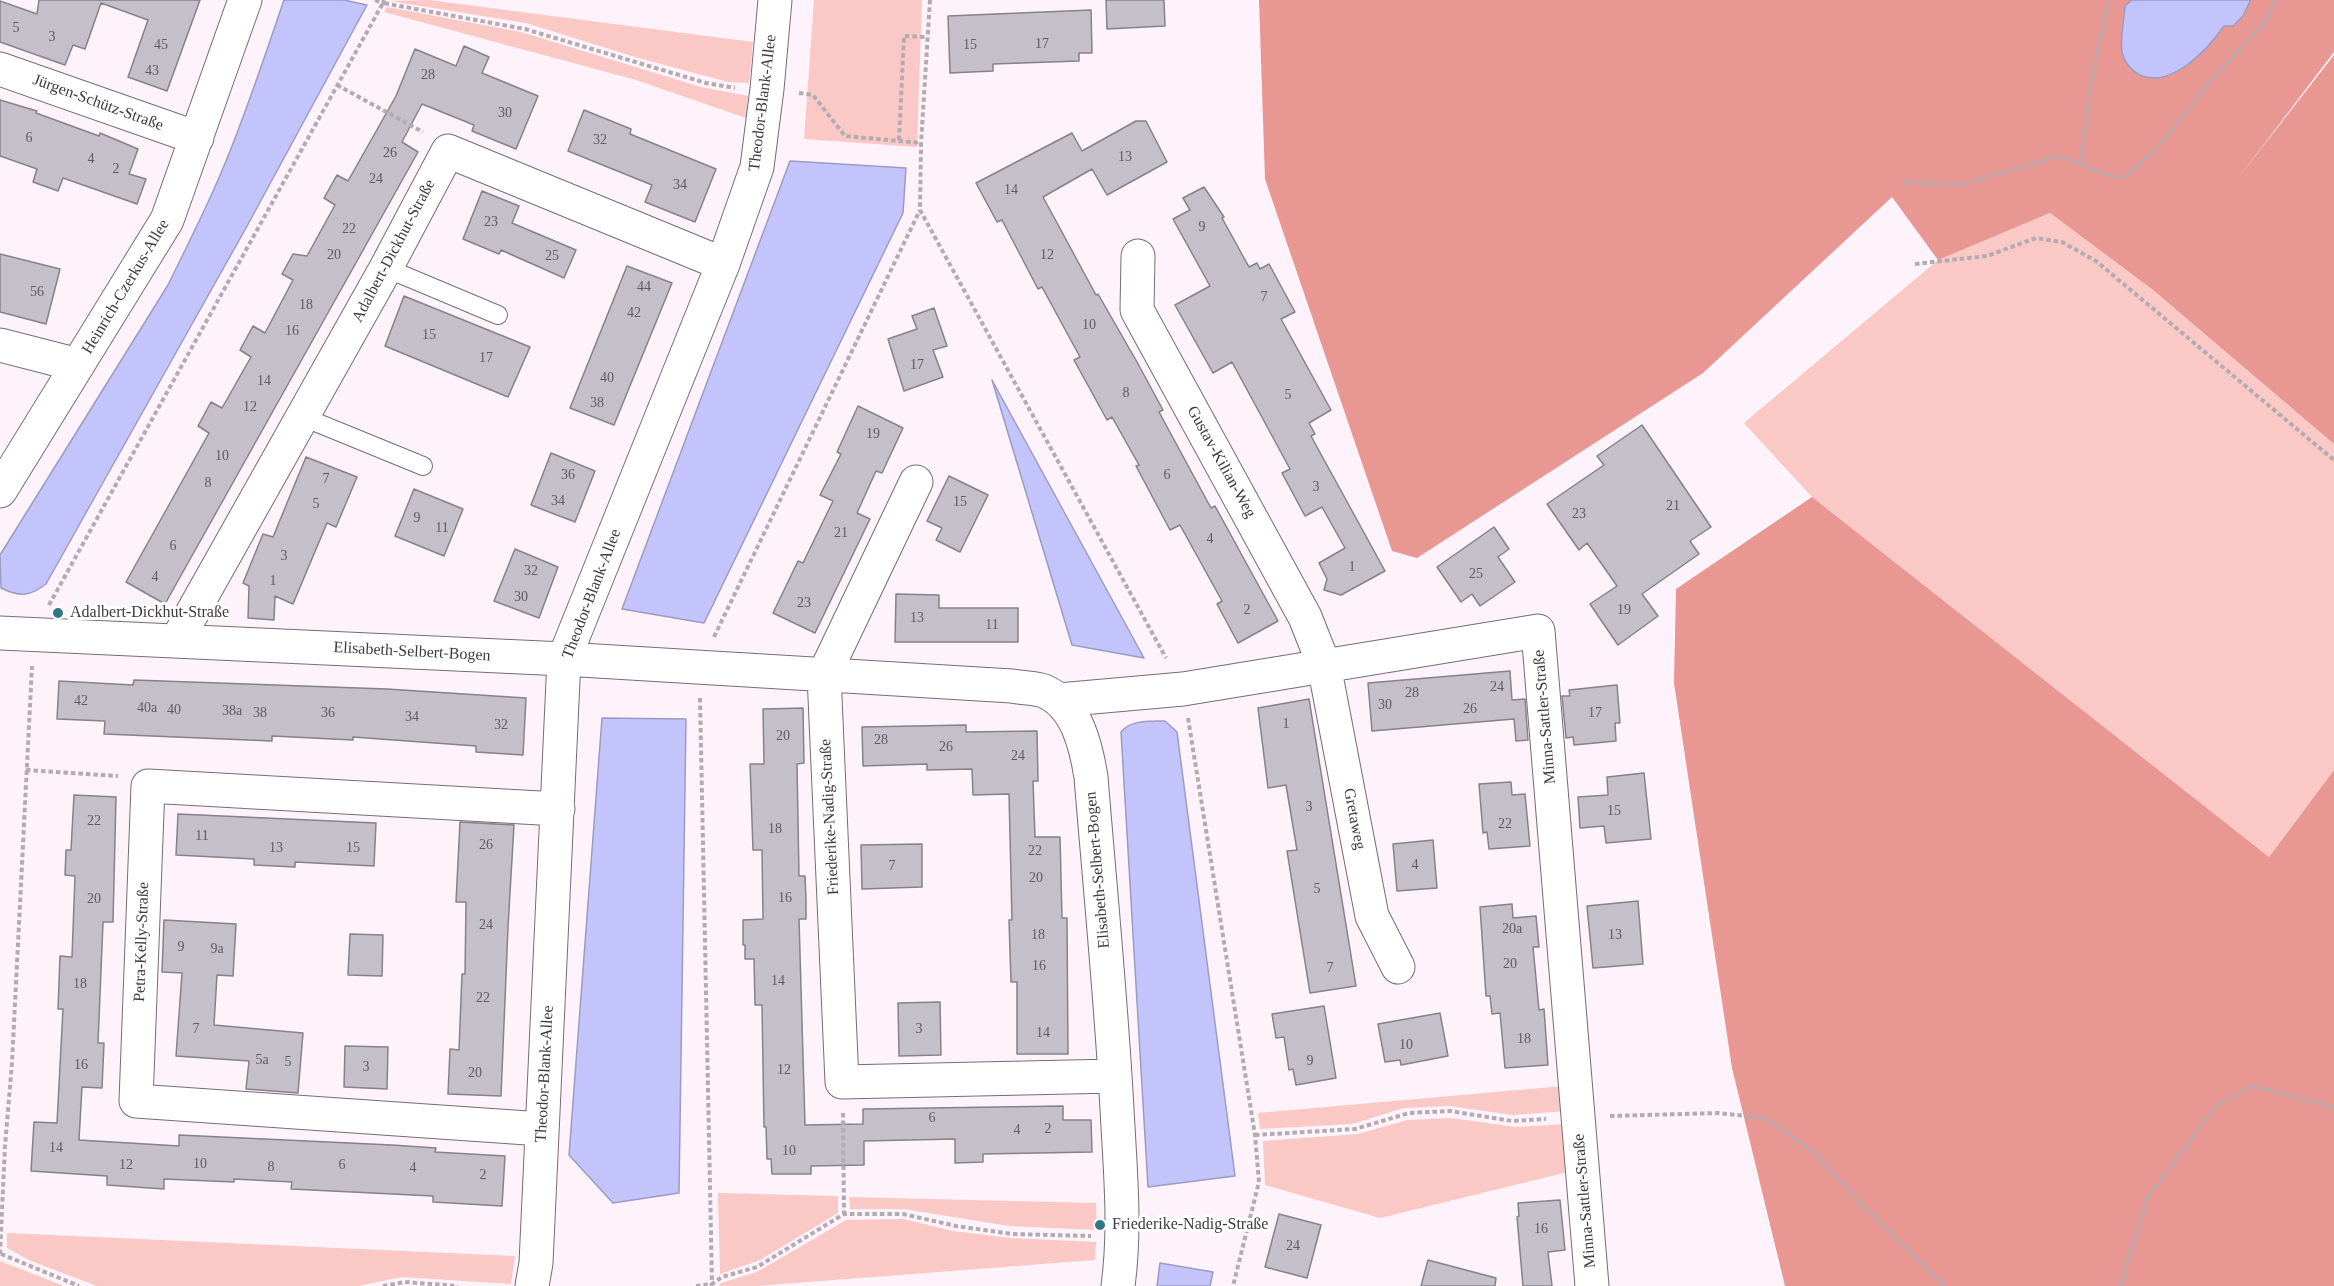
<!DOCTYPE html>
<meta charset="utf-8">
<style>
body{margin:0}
canvas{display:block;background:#fef3fb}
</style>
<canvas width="2334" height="1286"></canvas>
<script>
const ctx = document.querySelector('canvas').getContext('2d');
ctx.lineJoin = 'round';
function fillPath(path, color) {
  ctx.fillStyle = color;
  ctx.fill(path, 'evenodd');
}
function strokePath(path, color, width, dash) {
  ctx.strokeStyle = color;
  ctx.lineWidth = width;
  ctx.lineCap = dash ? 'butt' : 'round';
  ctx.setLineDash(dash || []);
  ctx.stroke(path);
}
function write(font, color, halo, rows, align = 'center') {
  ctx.font = font + ' "Times New Roman",serif';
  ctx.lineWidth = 6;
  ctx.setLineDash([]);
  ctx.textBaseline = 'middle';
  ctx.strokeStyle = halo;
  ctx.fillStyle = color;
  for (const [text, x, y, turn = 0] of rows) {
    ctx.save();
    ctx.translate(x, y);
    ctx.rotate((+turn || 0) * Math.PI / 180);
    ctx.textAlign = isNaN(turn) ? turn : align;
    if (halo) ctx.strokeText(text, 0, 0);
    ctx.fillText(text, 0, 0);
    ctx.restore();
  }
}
const green = new Path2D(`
 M429,0L753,42L749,83L728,82L635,57L526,23L390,1Z
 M814,0H922L917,147L804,139Z
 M387,7L521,32L701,87L748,96L746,118L636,80L384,12Z
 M2050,213L2153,290L2334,444V770L2269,857L1812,497L1744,423L1938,260Z
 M1564,1086L1567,1111L1513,1115L1449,1106L1404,1108L1352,1124L1260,1129L1258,1113Z
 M1451,1118L1516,1127L1568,1124L1572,1171L1380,1218L1265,1185L1263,1141L1358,1134L1407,1120Z
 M718,1193L838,1196V1213L760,1260L720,1274Z
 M849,1197L1096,1203L1097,1230L1009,1226L904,1209H850Z
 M903,1219L953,1231L1010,1238L1096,1242L1095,1260L756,1286H719L721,1283L757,1272L846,1220Z
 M7,1233L515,1256L511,1284L402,1277L358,1286H97L31,1261L7,1248Z
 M0,1261L64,1286H0Z`);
const forest = new Path2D(`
 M1259,0H2334V52L2239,177L2334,55V444L2153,290L2050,213L1938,260L1892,197L1703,373L1417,558L1392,551L1265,179Z
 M1812,497L2269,857L2334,770V1286H1785L1732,1068L1674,683L1676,589Z`);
const water = new Path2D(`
 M284,0H344L367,5L246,228L46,584C29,597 20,597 1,588L0,555L168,285C186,248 205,211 221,173C245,117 264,58 284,0Z
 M2132,0H2250V1L2243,16L2233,26H2224C2208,49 2170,91 2138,74C2130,69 2124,62 2122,52C2120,39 2124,20 2125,6Z
 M790,161L906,168L903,213L704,623L622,609Z
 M992,380L1144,658L1072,645Z
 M602,718L686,719L679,1193L613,1203L569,1155Z
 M1156,721H1165L1177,732L1235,1176L1148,1187L1121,732C1130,721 1143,722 1156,721Z
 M1160,1263L1213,1272L1210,1286H1157Z`);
const building = new Path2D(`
 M39,0H200L167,91L128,77L148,20L101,3L85,49L73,45L65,65L0,42V1L37,14Z
 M1106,0H1164L1165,26L1107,29Z
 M1091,10L1092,53H1079V61L993,64V71L950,73L948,16Z
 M464,46L489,57L482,73L538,96L516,149L472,131L474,125L422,104L402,142L418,152L165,604L126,582L209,433L198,426L211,402L222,408L251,357L240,350L253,326L265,333L293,280L282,274L293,254L307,256L335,205L324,198L337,175L348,181L396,96L415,49L456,66Z
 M0,100L37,111L36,113L99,136L100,133L138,149L129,174L146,179L137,204L63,178L58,191L33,182L37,169L0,156Z
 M584,110L631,129L630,134L716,169L695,222L645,202L652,185L568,151Z
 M1136,121H1146L1167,162L1107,195L1092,169L1043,197L1096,295L1098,294L1137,362L1163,410L1159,412L1211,508L1215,506L1278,621L1238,643L1217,604L1222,601L1180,525L1170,530L1136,466L1139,465L1112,417L1107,420L1074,360L1080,357L1042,287L1038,289L1002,220L997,222L976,183L1072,133L1082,151Z
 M1204,187L1224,217L1222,218L1249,267L1257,263L1260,269L1269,264L1295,312L1281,319L1331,410L1309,423L1315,434L1311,436L1385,571L1341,595L1324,590L1327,579L1319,563L1345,548L1322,507L1305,516L1282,473L1290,469L1232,362L1213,373L1175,305L1210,286L1173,219L1190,210L1183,198Z
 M482,191L519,206L512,223L576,250L564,278L501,250L499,254L463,239Z
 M0,254L60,269L46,324L0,312Z
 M627,266L672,283L614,425L570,408Z
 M404,296L530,347L508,397L385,346Z
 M934,308L947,346L933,350L943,377L904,391L888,339L917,329L912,316Z
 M858,406L903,428L882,473L876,471L857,513L870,519L815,633L773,613L798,561L803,563L833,501L820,495L841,454L837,452Z
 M1642,425L1711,527L1690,541L1699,554L1642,594L1658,616L1618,645L1590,604L1617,586L1587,543L1579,550L1547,504L1604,465L1597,456Z
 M551,453L595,471L575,522L531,505Z
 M306,457L357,477L336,527L327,523L293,604L275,596L274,620L248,618L249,586L243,583L263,534L273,537Z
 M949,476L988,495L960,552L936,540L942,528L927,521Z
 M414,489L463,509L444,556L395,536Z
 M1494,527L1509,549L1498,557L1515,582L1480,606L1472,594L1461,602L1437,567Z
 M515,549L558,567L539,618L494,601Z
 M896,594L939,595V608H1018V642H895Z
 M1510,671L1512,700L1525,699L1528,740L1516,741L1514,719L1372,731L1368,683Z
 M134,680L387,689L526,698L523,755L476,752V746L353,737V740L272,736V741L104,734L105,721L57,719L59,681L133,685Z
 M1617,685L1620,723H1615L1616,741L1574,745L1573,737L1566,738L1562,696H1570L1569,690Z
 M1309,699L1356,986L1310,993L1287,851L1297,850L1286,785L1268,788L1258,708Z
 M803,708L804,763L797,764L799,876H805L806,899V919H799L805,1125L863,1124V1109L1063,1106V1120H1091L1092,1152L983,1154V1162L955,1163V1139L864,1141V1165L811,1166V1174H772L771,1159H767L766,1127H764L762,1005H755L754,959H745V945H743V920L763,919L762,850H753L750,764H764L763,709Z
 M966,725V732L1037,731L1038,781H1033L1035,837H1060L1062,918H1067L1068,1054H1017V982H1011L1010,952L1009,920H1012L1009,794L973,795L972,769L927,770V764L863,766L862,727Z
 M1644,773L1651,839L1606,843L1604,826L1580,828L1578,797L1608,795L1607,777Z
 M1511,782L1512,795L1525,794L1530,846L1489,849L1487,832L1483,833L1479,784Z
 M74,795L116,797L113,922H103L98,1043H104L102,1088L82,1087L79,1140L179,1146V1135L392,1145L436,1148L435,1152L505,1156L502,1206L433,1202V1196L291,1189L292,1182L234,1179V1182L164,1179V1189L107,1185V1176L31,1171L34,1122L57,1123L63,1009H58L60,956L72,957L75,876L65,875L66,850H71Z
 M178,814L376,823L374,866L295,862V867L254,865V859L176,855Z
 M460,822L514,825L508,927L501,1096L448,1094L450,1049L459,1050L462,974H465L466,902H456Z
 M1433,840L1437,888L1397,891L1393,844Z
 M922,844V887L862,889L861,845Z
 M1638,901L1643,964L1593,968L1587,906Z
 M1512,904L1513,918L1536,916L1539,947H1533L1539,1010L1544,1009L1548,1065L1505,1068L1500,1013L1492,1014L1490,996H1486L1480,907Z
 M164,920L236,924L233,976L217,975L214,1025L303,1033L298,1093L246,1089L249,1061L176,1056L182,973L162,972Z
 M350,934L383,935L382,976L348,975Z
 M940,1002L941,1055L899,1056L898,1003Z
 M1324,1006L1336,1078L1296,1085L1293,1069L1289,1070L1284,1037L1276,1038L1272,1014Z
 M1440,1013L1448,1056L1401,1065L1400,1060L1385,1062L1378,1024Z
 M345,1046L388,1047L387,1089L344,1087Z
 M1560,1200L1565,1250L1548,1252L1552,1286H1523L1517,1217L1519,1216L1518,1203Z
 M1279,1214L1321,1225L1307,1278L1265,1267Z
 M1428,1260L1496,1278L1495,1286H1421Z`);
const path = new Path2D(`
 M375,0L383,3L384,0
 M930,0L921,143L920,210L1166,658
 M337,85L423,132
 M799,93L813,95L845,136L921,143
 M899,140L904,36L927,37
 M2080,163L2092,78L2109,0
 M1904,182L1960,185L2060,156L2110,176L2125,177L2157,149L2215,75L2262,26L2277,0
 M1915,264L1987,256L2036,238L2062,242L2096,261L2334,460
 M49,605L383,3L525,29L706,83L735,88
 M714,637L920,210
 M700,698L712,1284L722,1277L757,1267L844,1214H903L956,1226L1012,1234L1091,1236
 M1188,718L1255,1135L1259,1182L1233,1286
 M26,770L118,776
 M843,1113L844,1214
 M1610,1116L1718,1113L1765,1118L1814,1152L1864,1207L1944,1286
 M1255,1135L1355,1129L1409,1113L1450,1111L1512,1121L1546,1119
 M0,1254L5,1146L12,1063L32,666
 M1,1254L79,1286
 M383,1286L405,1282L458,1286
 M696,1286L712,1284L711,1286
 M2120,1286L2148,1197L2217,1105L2253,1086L2334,1107`);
const lane = new Path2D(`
 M386,268L498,315
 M303,417L423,466`);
const street = new Path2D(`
 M0,69L197,138
 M1138,256L1137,310L1305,617L1324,665L1372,916L1398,967
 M0,345L78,365
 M916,482L824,675L842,1082L1115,1076
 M0,491L167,220L245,0
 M0,633L564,659L1012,686C1022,688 1035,688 1044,691C1077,705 1086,746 1091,777C1100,888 1111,998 1117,1109C1120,1168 1126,1227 1118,1286
 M177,640L386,268L448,151L723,264
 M1059,700L1183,689L1538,631L1592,1286
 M542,1129L136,1101L148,786L558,809
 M532,1286L536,1263L564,659L723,264L757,167L767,89L775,0`);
const markers = [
 [58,613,6,"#317883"],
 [1100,1225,6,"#317883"]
];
const numberNames = [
 ["5",16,28],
 ["3",52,37],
 ["17",1042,44],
 ["45",161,45],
 ["15",970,45],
 ["43",152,71],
 ["28",428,75],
 ["30",505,113],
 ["6",29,138],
 ["32",600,140],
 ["26",390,153],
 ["13",1125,157],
 ["4",91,159],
 ["2",116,169],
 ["24",376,179],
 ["34",680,185],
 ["14",1011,190],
 ["23",491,222],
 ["9",1202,227],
 ["22",349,229],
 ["20",334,255],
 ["12",1047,255],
 ["25",552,256],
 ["44",644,287],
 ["56",37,292],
 ["7",1264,297],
 ["18",306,305],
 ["42",634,313],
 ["10",1089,325],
 ["16",292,331],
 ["15",429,335],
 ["17",486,358],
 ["17",917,365],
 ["40",607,378],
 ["14",264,381],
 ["8",1126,393],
 ["5",1288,395],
 ["38",597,403],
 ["12",250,407],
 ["19",873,434],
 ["10",222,456],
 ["36",568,475],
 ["6",1167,475],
 ["7",326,479],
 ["8",208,483],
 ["3",1316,487],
 ["34",558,501],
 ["15",960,502],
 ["5",316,504],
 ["21",1673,506],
 ["23",1579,514],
 ["9",417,518],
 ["11",442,528],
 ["21",841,533],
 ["4",1210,539],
 ["6",173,546],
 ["3",284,556],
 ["1",1352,567],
 ["32",531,571],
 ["25",1476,574],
 ["4",155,577],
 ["1",273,581],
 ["30",521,597],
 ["23",804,603],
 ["2",1247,610],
 ["19",1624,610],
 ["13",917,618],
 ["11",992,625],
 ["24",1497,687],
 ["28",1412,693],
 ["42",81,701],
 ["30",1385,705],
 ["40a",147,708],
 ["26",1470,709],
 ["40",174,710],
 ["38a",232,711],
 ["38",260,713],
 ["36",328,713],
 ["17",1595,713],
 ["34",412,717],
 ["1",1286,724],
 ["32",501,725],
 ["20",783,736],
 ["28",881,740],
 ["26",946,747],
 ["24",1018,756],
 ["3",1309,807],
 ["15",1614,811],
 ["22",94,821],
 ["22",1505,824],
 ["18",775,829],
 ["11",202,836],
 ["26",486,845],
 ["13",276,848],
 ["15",353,848],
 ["22",1035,851],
 ["4",1415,865],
 ["7",892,866],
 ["20",1036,878],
 ["5",1317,889],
 ["16",785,898],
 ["20",94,899],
 ["24",486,925],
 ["20a",1512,929],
 ["18",1038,935],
 ["13",1615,935],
 ["9",181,947],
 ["9a",217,949],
 ["20",1510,964],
 ["16",1039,966],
 ["7",1330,968],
 ["14",778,981],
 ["18",80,984],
 ["22",483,998],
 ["7",196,1029],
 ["3",919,1029],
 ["14",1043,1033],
 ["18",1524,1039],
 ["10",1406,1045],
 ["5a",262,1060],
 ["9",1310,1061],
 ["5",288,1062],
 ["16",81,1065],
 ["3",366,1067],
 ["12",784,1070],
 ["20",475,1073],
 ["6",932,1118],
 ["2",1048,1129],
 ["4",1017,1130],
 ["14",56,1148],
 ["10",789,1151],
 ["10",200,1164],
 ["12",126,1165],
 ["6",342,1165],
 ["8",271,1167],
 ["4",413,1168],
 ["2",483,1175],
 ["16",1541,1229],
 ["24",1293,1246]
];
const streetNames = [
 ["Jürgen-Schütz-Straße",98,103,20],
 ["Theodor-Blank-Allee",763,103,-83],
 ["Adalbert-Dickhut-Straße",394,251,-62],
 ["Heinrich-Czerkus-Allee",126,287,-59],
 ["Gustav-Kilian-Weg",1221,462,61],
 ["Theodor-Blank-Allee",592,594,-69],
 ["Elisabeth-Selbert-Bogen",412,652,3],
 ["Minna-Sattler-Straße",1545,717,-95],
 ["Friederike-Nadig-Straße",830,817,-93],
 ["Gretaweg",1354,819,79],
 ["Elisabeth-Selbert-Bogen",1098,870,-95],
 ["Petra-Kelly-Straße",142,942,-88],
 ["Theodor-Blank-Allee",545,1074,-87],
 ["Minna-Sattler-Straße",1585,1201,-95]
];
const poiNames = [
 ["Adalbert-Dickhut-Straße",70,613],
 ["Friederike-Nadig-Straße",1112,1225]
];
fillPath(green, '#fbc9c5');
fillPath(forest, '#e89793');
fillPath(water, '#c3c4fc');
strokePath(water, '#9b9bc3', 1.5);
fillPath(building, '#c4bfc9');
strokePath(building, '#86818a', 1.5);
strokePath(lane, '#766d74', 20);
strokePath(street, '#766d74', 35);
strokePath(path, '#b3abb1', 4, [4.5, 3]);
strokePath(lane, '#fff', 18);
strokePath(street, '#fff', 33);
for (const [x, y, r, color] of markers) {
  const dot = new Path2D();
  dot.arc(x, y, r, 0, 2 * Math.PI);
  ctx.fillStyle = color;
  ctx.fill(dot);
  strokePath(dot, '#fff', 2);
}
write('14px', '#605b60', null, numberNames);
write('16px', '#3e3a3d', '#fff', streetNames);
write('16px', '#3e3a3d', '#fff', poiNames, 'left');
</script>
